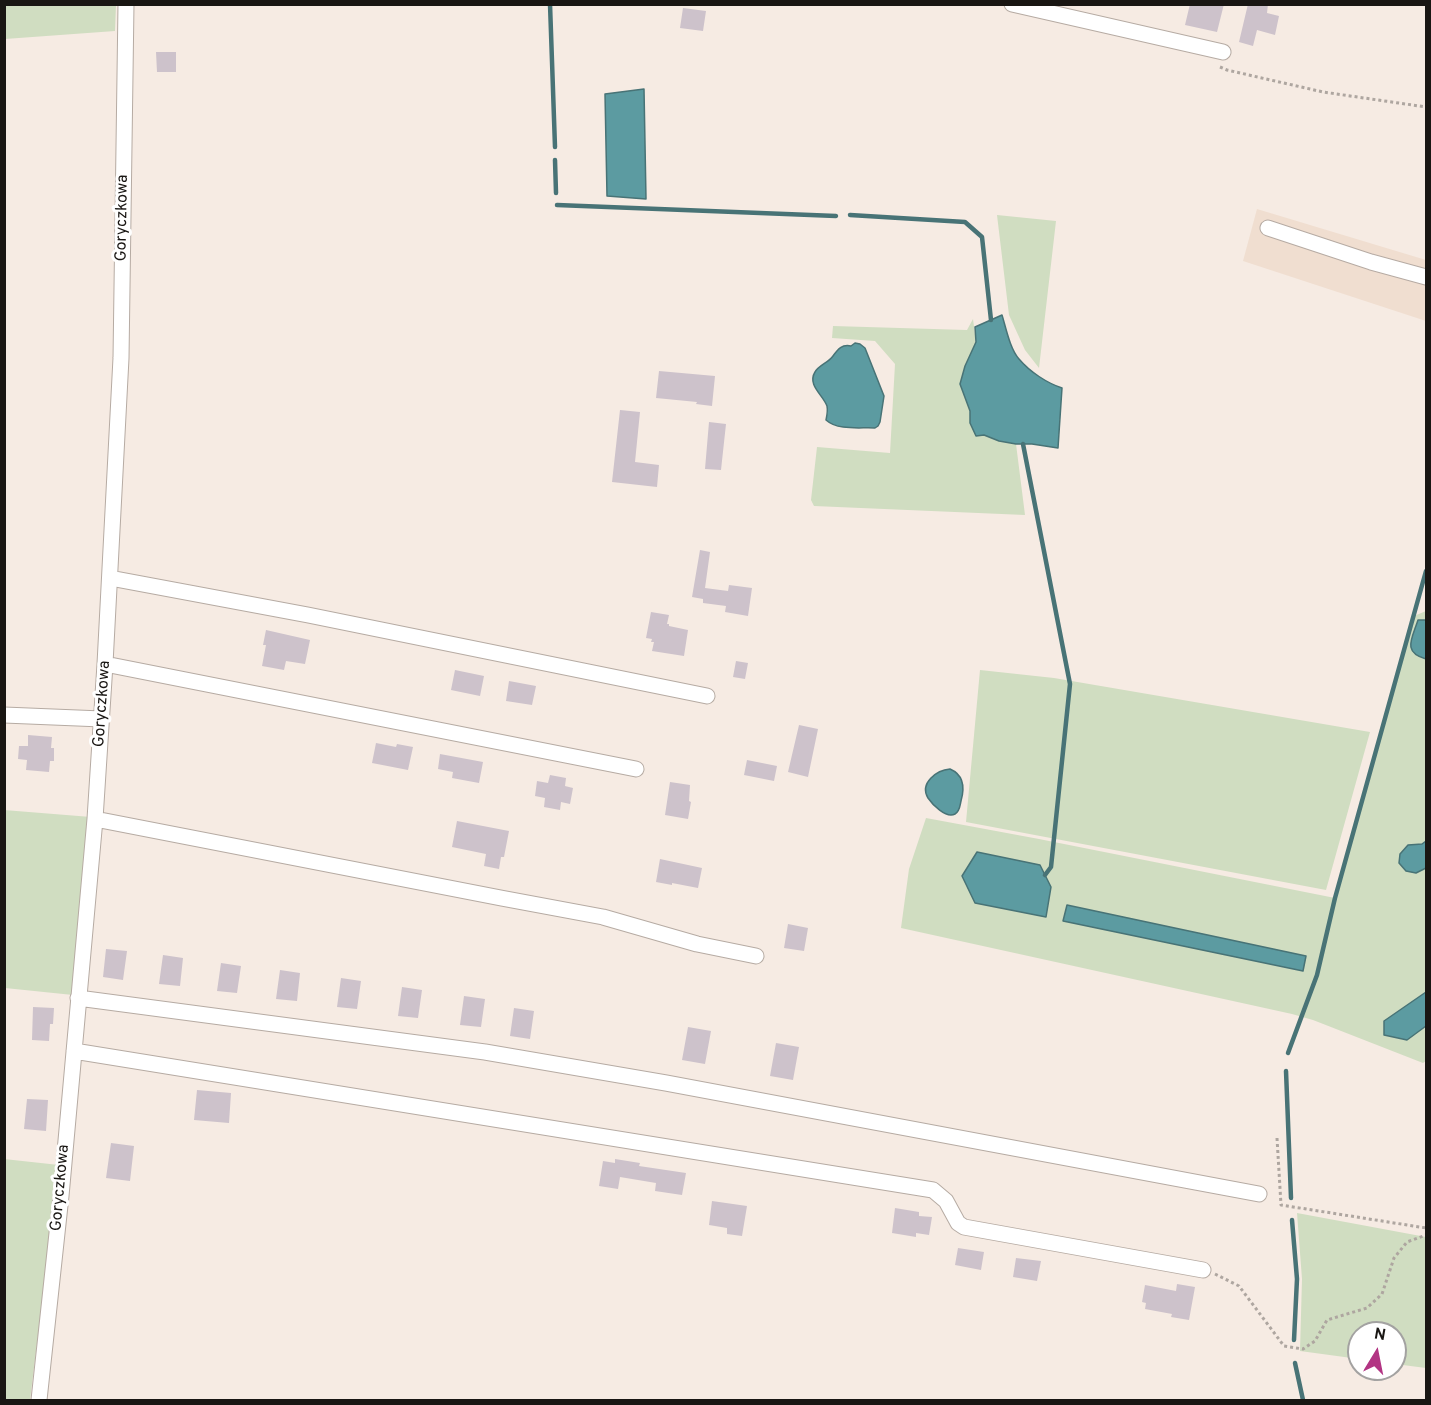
<!DOCTYPE html>
<style>
body{margin:0}
#map{position:relative;width:1431px;height:1405px;overflow:hidden;background:#f6ebe3;font-family:Overpass,sans-serif}
canvas{display:block}
.frame{position:absolute;inset:0;border:6px solid #191613;pointer-events:none}
.north{position:absolute;left:1347px;top:1321px;width:60px;height:60px;box-sizing:border-box;background:#fff;border:2px solid #a3a2a1;border-radius:50%;rotate:10deg;font-size:16px;font-weight:700;line-height:24px;text-align:center;color:#191613}
.north::after{content:'';display:block;margin:auto;width:21px;height:27px;background:#b23483;clip-path:polygon(50% 0,100% 100%,50% 72%,0 100%)}
</style>
<div id="map">
<canvas width="1431" height="1405"></canvas>
<div class="frame"></div>
<div class="north">N</div>
</div>
<script>
const ctx = document.querySelector('canvas').getContext('2d');
ctx.lineJoin = 'round';
function fillPath(path, color) {
  ctx.fillStyle = color;
  ctx.fill(path, 'evenodd');
}
function strokePath(path, color, width, dash) {
  ctx.strokeStyle = color;
  ctx.lineWidth = width;
  ctx.lineCap = dash ? 'butt' : 'round';
  ctx.setLineDash(dash || []);
  ctx.stroke(path);
}
function write(font, color, halo, rows, align = 'center') {
  ctx.font = font + ' Overpass,sans-serif';
  ctx.lineWidth = 6;
  ctx.setLineDash([]);
  ctx.textBaseline = 'middle';
  ctx.strokeStyle = halo;
  ctx.fillStyle = color;
  for (const [text, x, y, turn = 0] of rows) {
    ctx.save();
    ctx.translate(x, y);
    ctx.rotate((+turn || 0) * Math.PI / 180);
    ctx.textAlign = isNaN(turn) ? turn : align;
    if (halo) ctx.strokeText(text, 0, 0);
    ctx.fillText(text, 0, 0);
    ctx.restore();
  }
}
const built = new Path2D(`
 M1257,209L1426,260V321L1243,261Z`);
const green = new Path2D(`
 M5,4L116,5L115,31L5,39Z
 M997,215L1056,221L1039,368L1025,350L1009,315Z
 M973,319L976,342L965,366L960,384L970,411V423C986,436 996,441 1016,444L1025,515L814,506L811,500L817,447L890,453L895,364L875,341L832,338L833,326L967,330Z
 M1426,611V1061L1423,1063L1313,1020L1292,1014L901,928L909,869L926,818L1039,839L1335,898L1414,616Z
 M980,670L1054,678L1370,732L1326,890L966,822Z
 M4,810L91,817L73,995L5,988Z
 M4,1159L59,1165L30,1400H5Z
 M1297,1213L1426,1237V1368L1395,1364V1333H1359V1359L1300,1351L1302,1279Z`);
const water = new Path2D(`
 M644,89L646,199L607,196L605,94Z
 M1002,315C1006,328 1010,349 1019,359C1030,372 1047,383 1062,388L1058,448L1032,444H1016L999,441L984,435L976,436L970,423V411L960,384L965,366L976,342L975,327Z
 M855,343L860,344L865,348L884,396L880,422L878,426L875,428C861,427 838,431 826,420C827,415 828,411 827,406C823,395 807,385 815,372C819,365 828,363 833,356C838,349 842,344 851,346Z
 M1418,620H1426V659C1402,652 1412,639 1418,620Z
 M950,769C964,775 965,787 961,801C960,805 960,811 955,814C946,819 932,804 928,798C919,783 937,770 950,769Z
 M1426,841V868L1416,873L1406,871L1399,863L1400,854L1408,845L1422,844Z
 M977,852L1040,865L1051,887L1046,917L975,903L962,876Z
 M1067,905L1306,956L1303,971L1063,921Z
 M1426,992V1026L1407,1040L1384,1035V1021Z`);
const stream = new Path2D(`
 M550,4L555,147
 M555,160L556,193
 M557,205L836,216
 M850,215L965,222L982,237L991,320
 M1023,444L1070,684L1051,867L1045,875
 M1288,1053L1317,975L1335,898L1426,571
 M1286,1071L1291,1198
 M1292,1220L1297,1279L1294,1340
 M1295,1363L1303,1400`);
const building = new Path2D(`
 M1190,4H1224L1217,32L1185,25Z
 M1248,4H1268L1267,13L1279,16L1275,35L1257,30L1253,46L1239,42Z
 M683,8L706,11L703,31L680,28Z
 M156,52H176V72H157Z
 M659,371L715,376L712,406L696,404L697,402L656,398Z
 M620,410L640,412L635,462L659,465L657,487L612,482Z
 M709,422L726,424L721,470L705,469Z
 M700,550L710,552L705,588L728,591L729,585L752,588L748,616L725,612L726,606L703,603V599L692,597Z
 M651,612L669,615L667,624H669V626L688,630L684,656L652,651L654,642H651L652,639L646,638Z
 M266,630L310,640L305,664L286,661L284,670L262,666L266,645H263Z
 M736,661L748,663L745,679L733,677Z
 M455,670L484,676L480,696L451,690Z
 M509,681L536,686L532,705L506,701Z
 M799,725L818,729L808,777L788,772Z
 M28,735L52,737L51,748H54V761H50L49,772L26,770L27,760L18,759L19,746H28Z
 M376,743L396,747L397,744L413,747L408,770L372,763Z
 M440,754L483,762L479,783L452,778L453,772L438,769Z
 M747,760L777,766L774,781L744,775Z
 M550,775L566,778L565,786L573,788L570,804L561,802L560,810L544,807L545,798L535,796L537,781L548,783Z
 M670,782L690,785L689,801L691,802L688,819L665,815Z
 M457,821L509,831L504,857H501L499,869L484,866L486,854L452,847Z
 M660,859L702,868L698,888L672,883V885L656,882Z
 M788,924L808,928L804,951L784,948Z
 M106,949L127,951L123,980L103,977Z
 M163,955L183,958L180,986L159,984Z
 M221,963L241,966L237,993L217,991Z
 M280,970L300,973L297,1001L276,999Z
 M341,978L361,981L357,1009L337,1007Z
 M402,987L422,990L418,1018L398,1016Z
 M464,996L485,999L481,1027L460,1025Z
 M33,1007L54,1008L53,1024H50L49,1041L32,1040Z
 M514,1008L534,1011L530,1039L510,1036Z
 M688,1027L711,1031L705,1064L682,1060Z
 M776,1043L799,1047L793,1080L770,1076Z
 M197,1090L231,1093L229,1123L194,1120Z
 M27,1099L48,1100L46,1131L24,1129Z
 M111,1143L134,1146L130,1181L106,1178Z
 M615,1159L640,1163L639,1166L686,1173L682,1195L655,1191L656,1183L620,1177L618,1189L599,1186L603,1161L615,1163Z
 M712,1201L747,1206L742,1236L727,1234V1228L709,1225Z
 M895,1208L919,1212V1216L932,1217L929,1235L916,1233V1237L892,1233Z
 M958,1248L984,1252L981,1270L955,1265Z
 M1016,1258L1041,1261L1037,1281L1013,1277Z
 M1177,1284L1195,1287L1189,1320L1171,1317L1172,1314L1145,1309L1146,1303L1142,1302L1145,1285L1176,1291Z`);
const path = new Path2D(`
 M1220,67L1227,70L1323,92L1426,107
 M1277,1138L1281,1205L1426,1228
 M1215,1274L1239,1286L1284,1346L1303,1349L1315,1341L1327,1320L1367,1308L1382,1294L1394,1258L1407,1242L1426,1235`);
const minor = new Path2D(`
 M1012,4L1223,52
 M1268,228L1371,262L1426,277
 M110,578L308,615L707,696
 M105,664L636,769
 M4,715L102,719
 M95,819L501,898L603,917L697,944L756,956
 M78,998L485,1052L666,1083L1259,1194
 M74,1051L933,1190L946,1201L958,1223L964,1227L1203,1270
 M39,1400L61,1196L95,819L105,664L121,358L126,4`);
const streetNames = [
 ["Goryczkowa",123,218,-89],
 ["Goryczkowa",103,704,-86],
 ["Goryczkowa",61,1188,-85]
];
fillPath(built, '#f0ded0');
fillPath(green, '#d0ddc1');
fillPath(water, '#5c9ba1');
strokePath(water, '#487376', 1.5);
strokePath(stream, '#487376', 4.5);
fillPath(building, '#cdc2cb');
strokePath(minor, '#b6aba3', 17);
strokePath(path, '#aea6a0', 3, [3, 3]);
strokePath(minor, '#fff', 15);
write('16px', '#191613', '#fff', streetNames);
</script>
